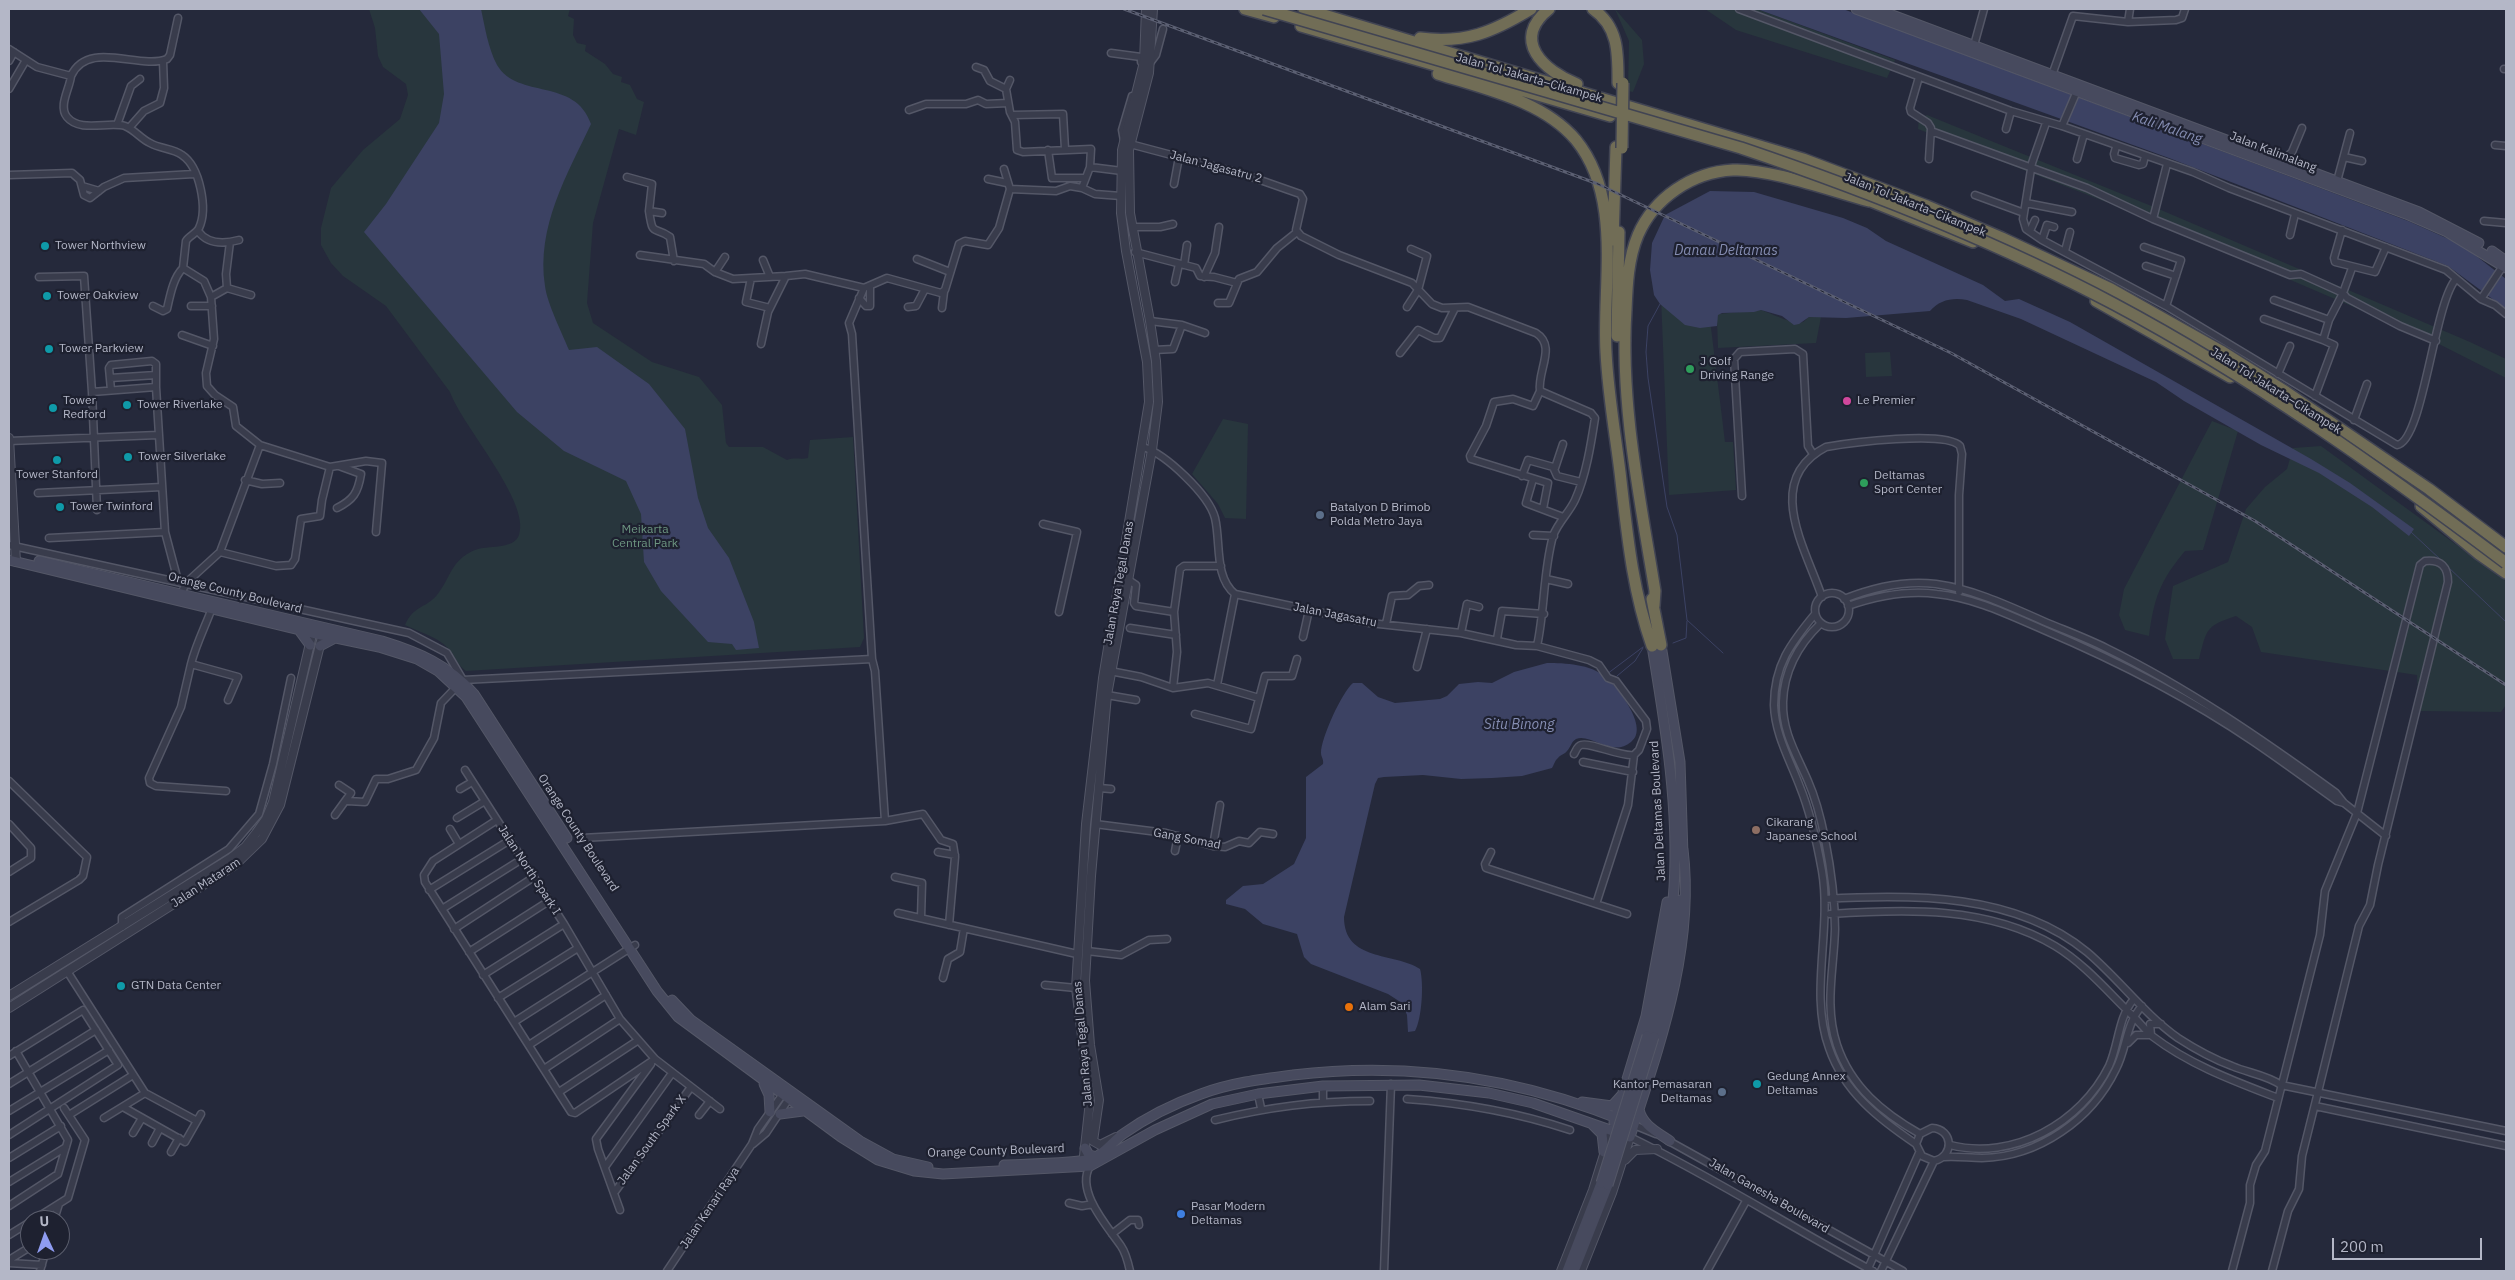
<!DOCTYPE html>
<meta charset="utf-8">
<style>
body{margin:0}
#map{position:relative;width:2515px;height:1280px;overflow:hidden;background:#25293b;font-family:"IBM Plex Sans",sans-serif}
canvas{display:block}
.frame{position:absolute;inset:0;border:10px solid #b4b7c7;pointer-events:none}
.north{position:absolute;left:20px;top:1210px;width:50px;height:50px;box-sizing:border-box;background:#1e2130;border:1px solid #5a5d6c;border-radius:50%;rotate:357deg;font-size:14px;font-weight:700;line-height:20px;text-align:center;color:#b4b7c7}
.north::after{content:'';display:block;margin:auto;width:18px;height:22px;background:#8f9cf1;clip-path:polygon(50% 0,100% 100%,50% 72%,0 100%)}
.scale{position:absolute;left:2332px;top:1238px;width:150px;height:22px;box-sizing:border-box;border:2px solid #b4b7c7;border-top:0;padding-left:6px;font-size:15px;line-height:18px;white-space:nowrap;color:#b4b7c7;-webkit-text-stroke:4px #1e2130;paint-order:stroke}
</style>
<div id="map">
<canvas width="2515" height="1280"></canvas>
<div class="frame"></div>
<div class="north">U</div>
<div class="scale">200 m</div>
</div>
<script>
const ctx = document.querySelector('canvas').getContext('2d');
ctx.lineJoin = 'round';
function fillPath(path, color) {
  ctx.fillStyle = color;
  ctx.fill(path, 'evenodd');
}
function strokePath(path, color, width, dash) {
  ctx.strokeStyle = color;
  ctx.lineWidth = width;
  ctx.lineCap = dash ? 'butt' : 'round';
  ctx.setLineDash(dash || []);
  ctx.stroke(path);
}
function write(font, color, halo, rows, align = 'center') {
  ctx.font = font + ' "IBM Plex Sans",sans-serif';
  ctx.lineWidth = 4.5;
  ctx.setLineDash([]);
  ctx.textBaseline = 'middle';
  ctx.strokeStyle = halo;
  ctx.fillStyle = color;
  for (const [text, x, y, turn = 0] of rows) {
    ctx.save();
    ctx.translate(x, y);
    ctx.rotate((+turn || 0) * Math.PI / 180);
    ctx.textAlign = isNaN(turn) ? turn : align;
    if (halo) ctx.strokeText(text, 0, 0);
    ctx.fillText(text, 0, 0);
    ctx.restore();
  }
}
const green = new Path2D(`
 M369,9H570L568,16L574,19L573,35L577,43L586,45L585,51L605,64L613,74L622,77L621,82L630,85L637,99L644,102L636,135L619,129L593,223L587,303L593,323L652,362L699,377L722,405L726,443L729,447H763L787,460C795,457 801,460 808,458L810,440L853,437L864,638L860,647L466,671C457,665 455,656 448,648C438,637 419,632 405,625C414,605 425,609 437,595C452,576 450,561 475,550C487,545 514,550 519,535C531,502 462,426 450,392L386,306L343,276L331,263L321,245V228L331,188L363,150L400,119L408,95L406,84L383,67L378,56L375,28Z
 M1615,9L1642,40L1644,64L1633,92L1628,91L1629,41Z
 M1705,9H1757L1895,60L1887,78L1736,30Z
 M1927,115L2154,207L2470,342L2506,359V378L2435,342L2137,214L1918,129L1919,118Z
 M1707,295L1725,442H1733L1736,490L1669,495L1661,297Z
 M1761,310C1770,313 1796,326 1803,322C1805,321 1807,318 1809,317H1821L1816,343L1718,348L1717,319L1718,314Z
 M1890,352L1892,376L1866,377L1865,353Z
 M1223,419L1248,424L1246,519L1225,518L1218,504L1192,474Z
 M2212,421L2238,431L2203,550L2185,551C2160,581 2154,598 2149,636L2125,630L2119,615L2124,589Z
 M2321,446L2506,581V705L2501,712L2419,711L2417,675L2261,652L2252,627L2236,616C2206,626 2207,628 2199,659H2173L2165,639L2173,586L2228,562L2246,509L2265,487L2287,469L2293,448Z`);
const water = new Path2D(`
 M419,9H481C485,27 488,48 497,65C518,100 575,77 591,124C567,175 536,227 545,286C547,303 562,333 569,350L597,347L649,384L685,429L698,498L708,528L729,558L754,622L759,648L736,650L732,644L708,642L661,591L644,562L641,514L626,481L564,451L517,412L364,232L386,204L439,123L444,94L439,34Z
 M1757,9H1843L2408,221L2462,245L2506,279V309L2448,266L2169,158Z
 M1710,191L1754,192L1843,218L1867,228L1886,241L1983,285L2005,301L2019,299L2070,322L2311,459L2350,483L2414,529L2409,536L2372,507L2319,473L2261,445L2184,401L2156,382L2021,319L1967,300C1953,297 1939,300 1930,311L1846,318L1809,317L1799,324L1794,325L1782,316L1761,310L1754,312L1722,313L1718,315L1717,326L1700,328L1685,325L1660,304L1654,295L1650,270L1652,243L1665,215Z
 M1547,663C1565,663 1590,664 1606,677C1618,688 1650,728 1631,742C1612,758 1591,733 1576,739C1571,742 1571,747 1567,751C1565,754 1560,755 1558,758C1555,760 1554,765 1552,768L1522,776L1492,778L1461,779L1423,775L1384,777L1378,778L1375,784L1344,917C1344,962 1394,952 1420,969C1424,983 1422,1019 1415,1031L1408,1032L1407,1015L1402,1003L1388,994L1311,964L1304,957L1297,934L1263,924L1245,909L1226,904V900L1243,886L1263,884L1294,864L1306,838V777L1323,764C1324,759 1321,757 1321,753C1321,738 1342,692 1353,683H1362L1378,697L1395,703L1440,699L1447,696L1459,684L1478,682L1492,683L1514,672Z`);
const stream = new Path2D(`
 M1660,304L1648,326L1646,352L1648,378L1667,507L1677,535L1687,620L1723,653
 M2411,532L2441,560
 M2447,566L2506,622
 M1673,643L1686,638L1687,621
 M1607,674L1643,647
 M1617,676L1635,661L1643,648`);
const minor = new Path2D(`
 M1739,9L2011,111L2062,126L2193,172L2229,188L2446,270L2481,299L2495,305L2506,314
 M2128,22L2130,9
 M9,49L37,67L71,76C70,88 58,106 67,117C80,133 109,121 125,126C135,130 141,139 150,143C160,149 173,148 182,155C200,167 208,209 199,228C197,233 189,236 186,241L183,268L204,281L211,297L214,339L206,373L207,386L215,395L233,407L236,426L260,445L220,552L186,583L180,596
 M1973,49L1984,9
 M1111,53L1141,57V62
 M9,61L14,52
 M1150,63L1156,55L1163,29
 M976,67L984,70L990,81L1006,89L1010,112L1015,122L1017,150L1023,152L1091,149L1090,167L1082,188
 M2504,69H2506
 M71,76C88,39 139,70 167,59L170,55L178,18
 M1919,77L1910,108L1911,112L1928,123L1931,128L1929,159
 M2051,78L2073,16L2128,22L2176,20L2182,18L2185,9
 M9,89L26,60
 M1006,89L1010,80
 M909,110L926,104H966L978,100L986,104L1008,103
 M1013,115L1063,114L1065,149
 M2046,123L2032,163L2023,219L2026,229L2042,240L2166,306L2397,445C2423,442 2434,303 2456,279
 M117,125L131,86L140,79
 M2062,126L2077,91
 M129,128L144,111L160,103L164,88L163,61
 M2006,129L2011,111
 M1931,131L2087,188L2153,219L2290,275L2301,274L2343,293L2347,298L2400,326L2436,341
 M1124,141L1122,130L1132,96
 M1130,144L1243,174L1300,194L1303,199L1296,230L1301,236L1339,255L1412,283L1432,304L1442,308L1468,307L1536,333C1557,346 1537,371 1540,391L1591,413L1595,418C1591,444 1586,476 1575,500C1569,513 1558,522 1553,536C1543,572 1545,609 1537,646
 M2495,145L2506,146
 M2116,147L2114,154L2115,158L2139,165L2143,164L2145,156
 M1048,150L1052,178H1084
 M2344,157L2362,161
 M2077,159L2084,134
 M2282,161L2292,152L2302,128
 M1090,167L1122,171
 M1004,169L1010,189
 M9,175L72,173L80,180L84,195L90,198L104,187L124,178L194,174
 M627,177L652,184L649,211
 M988,179L1007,183
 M1174,184L1179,157
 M2336,185L2350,133
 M82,186L99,191
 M1975,195L2024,213
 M2026,203L2072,212
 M662,213L649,211C653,238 653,225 670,237L674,261
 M2153,219L2167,164
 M2484,221L2506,223
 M1132,227H1160L1173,224
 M2342,230L2334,258L2335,262L2375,272L2386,247
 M198,231C208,245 224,244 239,240
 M2030,231L2035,220
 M2290,235L2295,214
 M2042,240L2047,225L2054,227
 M2144,247L2181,260L2166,306
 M2065,251L2070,232
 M1135,252L1196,268L1200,276L1214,277L1237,283
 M640,255L704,264L715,272
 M725,257L715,272L733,279L786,276
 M917,259L950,272
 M763,260L770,277
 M1184,265L1187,245
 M2146,266L2176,276
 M39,277L84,276L92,392L156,387L165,532L178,581
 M1204,277L1215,253L1219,227
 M751,278L746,302L770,308
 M1175,282L1179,264
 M227,288L226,274L230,242
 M864,288L849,323L852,334L872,659
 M211,297L227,288L251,295
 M859,298L866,306H870V287
 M2481,299L2503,266
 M2274,300L2329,320L2323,340L2334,345L2315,396
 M1218,303H1229L1239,279L1257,272L1277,248L1297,232
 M153,306L163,311L167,309C170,296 173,278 183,268
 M191,306H212
 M908,307L916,306L925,289
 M1407,307L1418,290L1427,256L1411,249
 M942,308L944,292
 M2264,319L2323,340
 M2329,320L2343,293L2352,268
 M1150,321L1182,325L1205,333
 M182,335L213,346
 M761,344L768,312L786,276L805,274L864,288L887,278L941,293L945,290L959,244L965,241L988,245L999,228L1010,189L1056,191L1070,186L1082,188L1095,194L1121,196
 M1154,350L1173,349L1182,325
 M1400,353L1418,330L1434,338H1440L1455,308
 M2278,374L2290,346
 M110,378L156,375
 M111,390L109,368L111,365L152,361L156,364V387
 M1540,391L1533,406L1513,399L1494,402L1486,426L1470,456L1471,459L1548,483L1543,509
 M92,392L97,510
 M2354,420L2367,384
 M9,441L158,435
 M260,445L330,467L366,461L382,463L376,532
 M1143,447C1166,454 1209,495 1215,518C1221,543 1214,577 1235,594L1370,623L1461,633L1516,645L1537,646L1589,660L1599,665L1608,678L1616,681L1646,721L1647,729L1639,750L1634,755L1628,805L1596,904L1486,868L1485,864L1491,852
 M1555,468L1563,444
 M1522,476L1528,460L1553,467L1557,476L1581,482
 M1533,479L1526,503L1563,517
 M245,480L262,484L280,483
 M38,493L162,487
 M1742,496L1734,359L1740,352L1795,349L1803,354L1808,446L1813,454
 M337,508C353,500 358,493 361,474L339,466
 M1043,524L1077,532L1059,612
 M1533,535L1554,536
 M49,538L165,532
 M9,545L409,633L447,653L463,680
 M220,552L276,566L291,565L295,559L301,519L320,516L322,500L330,467
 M1127,579L1136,585L1134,603L1136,606L1174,612
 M1546,579L1568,584
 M1815 610a17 17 0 1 1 34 0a17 17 0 1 1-34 0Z
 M1822,597C1806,549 1762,480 1826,447C1848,443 1946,430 1960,446L1962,454L1959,495V592
 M1844,599C1874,587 1904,580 1936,584C1973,589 2009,606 2043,621C2064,630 2086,638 2106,648C2188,688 2263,740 2336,793L2344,803L2386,836
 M1848,606C1877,596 1906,590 1937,594C1975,598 2009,615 2044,630C2117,661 2188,697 2254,742C2282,761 2309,781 2337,801L2344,803
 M1815,614C1791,643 1774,665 1774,705C1775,735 1790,760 1800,787C1811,814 1817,843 1822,871C1832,930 1809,993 1829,1048C1844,1092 1879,1119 1916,1144
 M1821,623C1798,645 1784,670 1783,702C1782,732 1797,755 1808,781C1816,799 1821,819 1825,839C1831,869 1835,898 1835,929C1834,969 1824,1005 1837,1045C1851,1087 1883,1113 1920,1134
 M1386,624L1392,596L1408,595L1419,586L1429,585
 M1130,628L1176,635
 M1461,633L1467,604L1479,607
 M1303,637L1309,610
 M1497,639L1502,611L1544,614
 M191,664C196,644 205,627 212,608
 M1417,667L1427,629
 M1110,671L1141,677L1173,688L1208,683L1259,698
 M1217,685L1235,594
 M1173,688L1177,652L1174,612L1180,569L1184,566H1221
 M1107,695L1136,700
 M1195,714L1251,729L1265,676H1292L1297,659
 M1574,754C1576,751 1577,746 1581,745C1591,742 1620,757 1634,755
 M1583,762L1633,772
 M465,770L564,924L620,1019L655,1059L720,1109
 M9,781L87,857L83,876L79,880L9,922
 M1099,788L1111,789
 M460,789L472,782
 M226,791L156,786L150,783L149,778L181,707L191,664L238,677L228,700
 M347,801L365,802L376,779H388L416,770L434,738L441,703L463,680L872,659L875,671L885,821L582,838
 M335,815L351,793L339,785
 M457,818L485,801
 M497,820L433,861L424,875L425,882L571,1112L575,1113L655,1059
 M885,821L923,814L941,840L953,844L955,857L949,925
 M9,824L31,848V858L9,872
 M1095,824L1166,833L1213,846L1225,847L1239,841L1249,843L1260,832L1273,834
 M450,829L459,844
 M1213,846L1220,805
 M1175,851L1178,836
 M938,852L955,855
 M895,877L922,883L921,918
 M429,890L510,840
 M1825,899C1913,894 2015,893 2087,952C2119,979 2144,1014 2178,1038C2195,1049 2213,1059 2232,1066C2248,1073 2267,1075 2281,1085L2506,1131
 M1596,904L1627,914
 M442,909L522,859
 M898,913L1077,954
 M1830,914C1906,909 1988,906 2055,946C2085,964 2109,993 2134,1017C2140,1023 2146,1031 2152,1036C2190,1065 2234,1081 2278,1098
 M122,927V917L229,849L259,814L273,764L291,678
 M454,929L534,877
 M1087,951L1121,955L1149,940L1167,939
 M469,952L549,901
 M67,971L145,1093L197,1121
 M483,975L564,924
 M943,978L948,959L960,952L964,928
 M1045,985L1076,988
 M498,998L578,948
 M514,1022L635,945
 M2128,1043L2136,1035H2151L2150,1024H2161
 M529,1045L606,995
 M9,1056L83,1010L118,1065L9,1135
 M544,1069L620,1019
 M9,1084L96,1030
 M1323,1086V1101
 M559,1092L637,1041
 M1258,1094L1261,1108
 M1407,1099C1464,1103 1516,1112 1570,1130
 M2315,1106L2506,1146
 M123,1107L185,1142L201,1114
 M9,1111L109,1050
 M69,1115L133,1075
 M699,1115L710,1101
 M104,1118L145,1093
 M1215,1120C1269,1107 1315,1101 1370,1101
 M1634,1125L1656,1134
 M133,1133L142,1118
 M1630,1137C1713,1177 1792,1228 1873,1271
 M1667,1140L1903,1271
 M152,1143L160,1128
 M753,1144L766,1133L790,1097
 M1950,1145C2013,1161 2081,1123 2109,1066C2119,1044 2118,1017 2134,999
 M171,1152L179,1138
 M1944,1157C1957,1156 1969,1158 1982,1158C2039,1157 2092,1119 2116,1069C2127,1048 2126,1023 2142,1006
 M9,1158L61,1126
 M1090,1166C1075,1191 1108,1227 1121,1246C1126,1253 1128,1262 1130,1271
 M605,1167L672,1073
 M9,1182L66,1147
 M614,1193L691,1087
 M1069,1203L1082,1206L1093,1204
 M9,1206L58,1174L68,1140L16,1051
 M620,1210L598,1149L596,1139L651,1064
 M33,1220L68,1198L85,1140L64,1108
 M54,1220L59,1204
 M1112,1234L1130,1220H1138L1139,1225
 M9,1235L30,1222
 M9,1260L30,1247
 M9,1263L42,1265
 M40,1271L46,1250
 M667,1271L752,1144L758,1129L785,1091
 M1384,1271L1391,1084
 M1707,1271L1746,1201
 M1867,1271L1919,1153
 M1881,1271L1934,1161C1955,1156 1953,1129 1932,1128L1920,1134L1916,1144L1922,1156L1934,1161
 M2232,1271L2250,1203V1185L2256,1165L2265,1151L2320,935L2325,891L2357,813L2420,565L2425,561C2441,559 2448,567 2448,582L2378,865L2370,905L2359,926L2318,1092L2302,1156L2299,1189L2288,1211L2272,1271`);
const tertiary = new Path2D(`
 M9,438L16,562
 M9,996L231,858L245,847L256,833L266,819L273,802L311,639
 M9,1008L235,865L262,839L280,805L321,641
 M1116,1137L1100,1145L1093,1141L1099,1100L1090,1045L1085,981L1091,876L1107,695L1152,450L1158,402L1156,361L1150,321L1130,213L1129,150L1149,73L1153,9
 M1625,1160L1635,1150L1657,1149
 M1083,1165L1090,1101L1076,988L1086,824L1103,678L1149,402L1147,362L1126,251L1121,213L1122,150L1144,62L1146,9
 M1561,1271L1593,1190L1612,1129
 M1581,1271L1612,1193L1630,1137`);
const secondary = new Path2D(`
 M1856,9L2406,214L2447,232L2506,268
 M1876,9L2419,212L2479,243
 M2492,251L2506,261
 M9,560L312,633L379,647L417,659L438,671L466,697L657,991L678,1017L841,1137L878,1160L914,1171L943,1174L1090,1166L1155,1130L1212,1104L1258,1094L1323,1086L1419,1085L1489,1093L1533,1103L1630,1137C1660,1044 1695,948 1683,849
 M39,561L382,641C418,652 449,665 474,694L567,838
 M299,630L310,645
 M320,646L335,638
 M672,1000L691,1020L860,1141L893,1159L928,1167
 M1647,1036C1660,987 1671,938 1674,887C1679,806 1665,725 1652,646L1661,645L1680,762L1683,855
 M1654,1037L1671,966L1680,900
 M764,1084L769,1095L770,1112
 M1582,1102L1612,1106L1621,1096
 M1639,1109C1642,1125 1657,1132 1670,1141
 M780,1114L803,1111
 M1614,1122L1646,1016L1667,902
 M1592,1124L1602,1134L1604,1152
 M1085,1148L1089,1155L1098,1157
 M1004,1165C1024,1164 1078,1164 1094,1158C1106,1152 1113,1141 1123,1134C1147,1117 1173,1104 1201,1094C1230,1083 1262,1079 1293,1075C1408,1061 1520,1078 1627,1122
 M1567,1271L1601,1183
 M1574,1271L1608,1185`);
const motorway = new Path2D(`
 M1245,9L1274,17
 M1304,9L1803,159L1927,206L2002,238L2111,289L2221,351L2286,392L2429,489L2506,547
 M1549,9C1510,40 1544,71 1577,84
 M1593,9C1619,27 1618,54 1618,83
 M1301,26L1610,116
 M1420,38C1465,44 1493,32 1531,9
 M1438,74C1485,89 1543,101 1576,140C1623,198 1602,284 1606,352C1608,393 1615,432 1620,472C1627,532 1632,589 1652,646
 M1863,198L1973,242
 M1613,240L1616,147
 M2096,301L2230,377
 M1617,336L1619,232
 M2421,506L2479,554L2506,573
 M1652,599L1661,645
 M1654,606L1655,591C1640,498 1620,405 1626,310C1627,285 1628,259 1638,235C1654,198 1692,172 1733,170C1768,168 1832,191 1869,201`);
const rail = new Path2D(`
 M1124,9L1598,184L1951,353L2255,521L2506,685`);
const secondaryBridge = new Path2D(`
 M1601,1183L1647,1036
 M1608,1185L1654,1037`);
const motorwayBridge = new Path2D(`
 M1264,9L1741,148C1868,191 1995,241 2114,304C2253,378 2381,469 2506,563
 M1622,148L1623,83`);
const markers = [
 [45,246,5,"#0f9aa8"],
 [47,296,5,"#0f9aa8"],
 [49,349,5,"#0f9aa8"],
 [1690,369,5,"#2e9e5b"],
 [1847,401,5,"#d1479c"],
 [127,405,5,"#0f9aa8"],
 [53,408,5,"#0f9aa8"],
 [128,457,5,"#0f9aa8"],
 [57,460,5,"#0f9aa8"],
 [1864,483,5,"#2e9e5b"],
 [60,507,5,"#0f9aa8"],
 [1320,515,5,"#5c6f8a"],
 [1756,830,5,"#8d6e63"],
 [121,986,5,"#0f9aa8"],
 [1349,1007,5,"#e8710a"],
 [1757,1084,5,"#0f9aa8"],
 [1722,1092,5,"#5c6f8a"],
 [1181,1214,5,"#3f7fe0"]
];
const streetNames = [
 ["Jalan Tol Jakarta–Cikampek",1529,78,16],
 ["Jalan Kalimalang",2273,152,21],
 ["Jalan Jagasatru 2",1216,167,15],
 ["Jalan Tol Jakarta–Cikampek",1915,205,22],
 ["Jalan Tol Jakarta–Cikampek",2276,391,32],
 ["Jalan Raya Tegal Danas",1119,583,-80],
 ["Orange County Boulevard",235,593,14],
 ["Jalan Jagasatru",1335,615,11],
 ["Jalan Deltamas Boulevard",1658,811,-93],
 ["Orange County Boulevard",578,833,57],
 ["Gang Somad",1187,839,11],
 ["Jalan North Spark I",529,870,57],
 ["Jalan Mataram",206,883,-33],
 ["Jalan Raya Tegal Danas",1083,1044,-95],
 ["Jalan South Spark X",652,1140,-54],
 ["Orange County Boulevard",996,1151,-2],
 ["Jalan Ganesha Boulevard",1769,1196,30],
 ["Jalan Kenari Raya",710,1208,-56]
];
const poiNames = [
 ["Tower Northview",55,246],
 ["Tower Oakview",57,296],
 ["Tower Parkview",59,349],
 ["J Golf",1700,362],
 ["Driving Range",1700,376],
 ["Tower",63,401],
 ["Redford",63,415],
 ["Le Premier",1857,401],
 ["Tower Riverlake",137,405],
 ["Tower Silverlake",138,457],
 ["Tower Stanford",57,475,"center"],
 ["Deltamas",1874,476],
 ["Sport Center",1874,490],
 ["Tower Twinford",70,507],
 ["Batalyon D Brimob",1330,508],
 ["Polda Metro Jaya",1330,522],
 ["Cikarang",1766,823],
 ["Japanese School",1766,837],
 ["GTN Data Center",131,986],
 ["Alam Sari",1359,1007],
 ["Gedung Annex",1767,1077],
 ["Deltamas",1767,1091],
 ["Kantor Pemasaran",1712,1085,"right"],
 ["Deltamas",1712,1099,"right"],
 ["Pasar Modern",1191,1207],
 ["Deltamas",1191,1221]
];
const parkNames = [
 ["Meikarta",645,530],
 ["Central Park",645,544]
];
const waterNames = [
 ["Kali Malang",2167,128,19],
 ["Danau Deltamas",1726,251],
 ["Situ Binong",1519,725]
];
fillPath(green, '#28363d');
fillPath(water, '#3c4263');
strokePath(stream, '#3c4263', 1);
strokePath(minor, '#545767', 9);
strokePath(tertiary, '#545767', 10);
strokePath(secondary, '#545767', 11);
strokePath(motorway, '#414453', 14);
strokePath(minor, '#393c4c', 6);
strokePath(tertiary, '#393c4c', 8);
strokePath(secondary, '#474a5e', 9);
strokePath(motorway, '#716d56', 11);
strokePath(rail, '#5b5f72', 3);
strokePath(rail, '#1e2130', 1, [4]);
strokePath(secondaryBridge, '#545767', 11, []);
strokePath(motorwayBridge, '#414453', 14, []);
strokePath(secondaryBridge, '#474a5e', 9);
strokePath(motorwayBridge, '#716d56', 11);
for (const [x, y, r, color] of markers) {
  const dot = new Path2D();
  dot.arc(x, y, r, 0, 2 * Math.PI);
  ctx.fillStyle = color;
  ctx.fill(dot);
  strokePath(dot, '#1e2130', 2);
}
write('12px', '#b4b7c7', '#1e2130', streetNames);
write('12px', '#b4b7c7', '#1e2130', poiNames, 'left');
write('12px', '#6d9681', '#1e2130', parkNames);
write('italic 14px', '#858db2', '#1e2130', waterNames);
</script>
